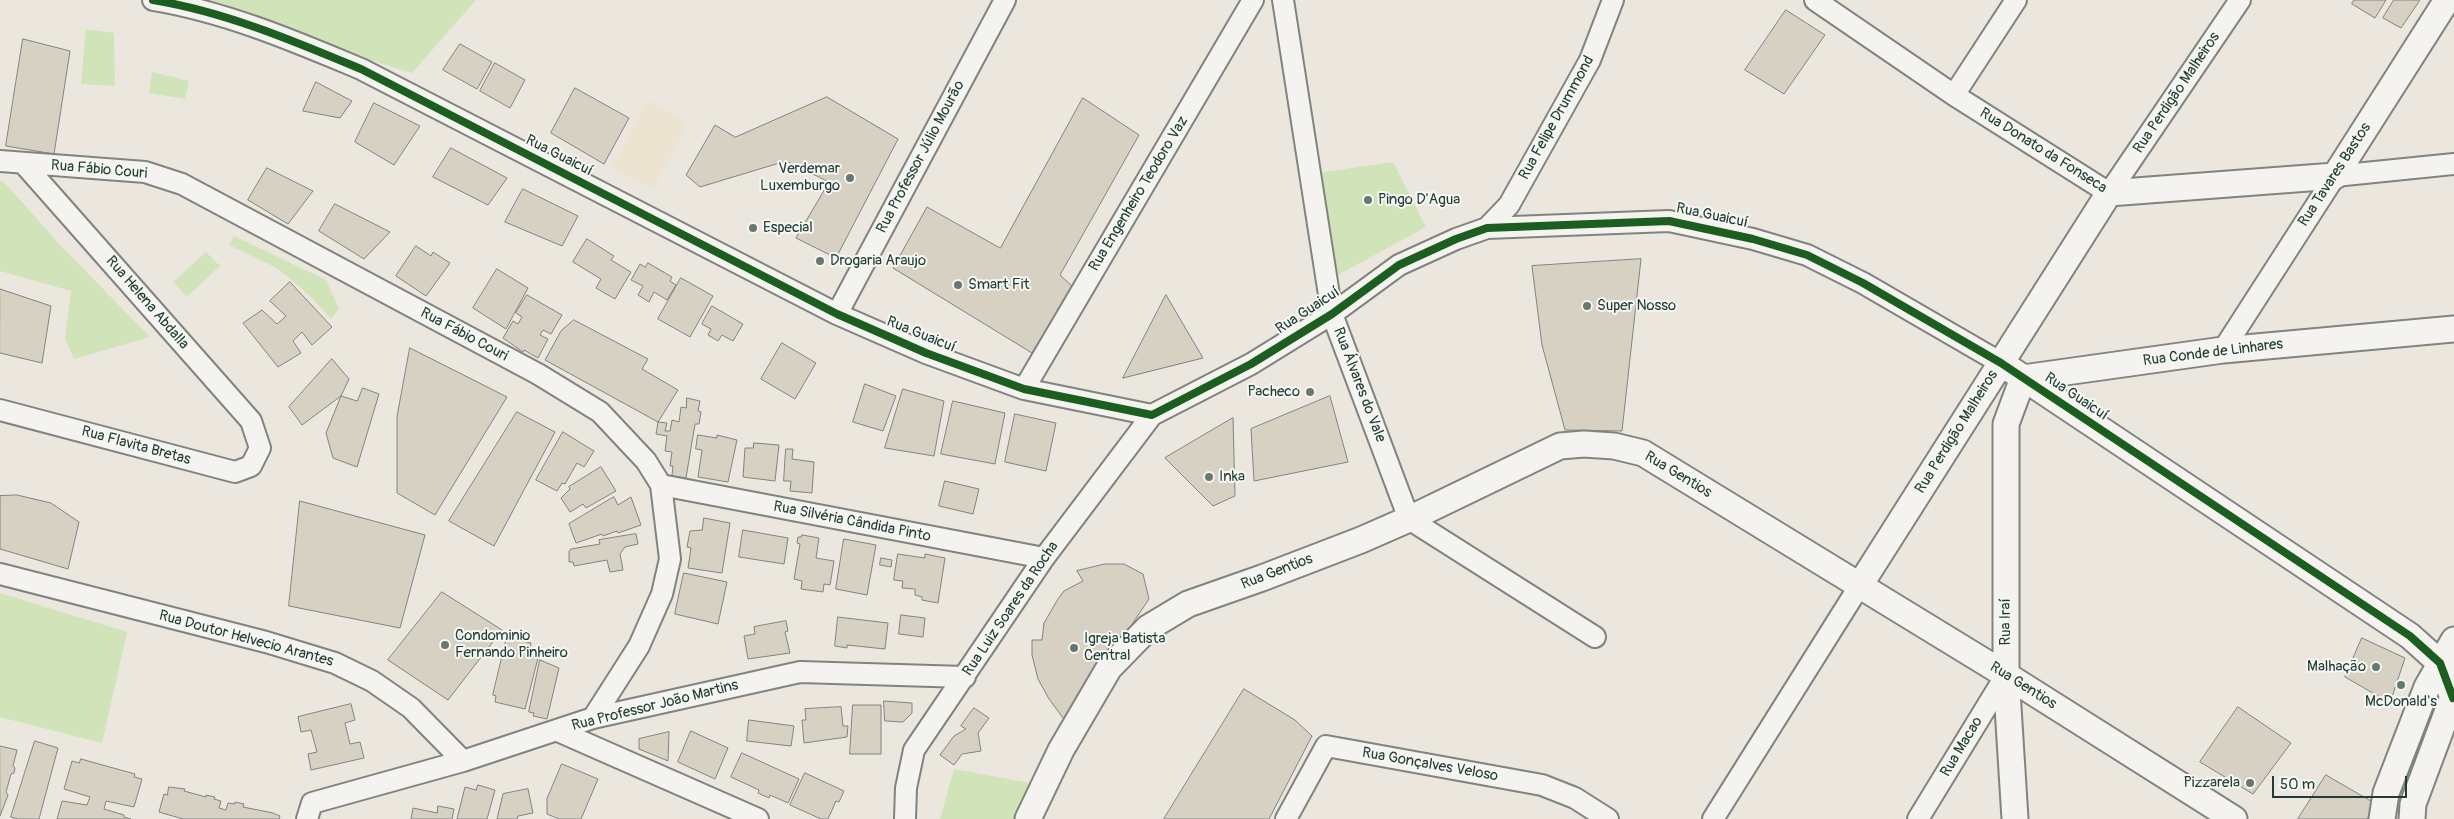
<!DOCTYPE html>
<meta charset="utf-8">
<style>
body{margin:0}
#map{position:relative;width:2454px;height:819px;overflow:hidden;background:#ebe7de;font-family:Pangolin,sans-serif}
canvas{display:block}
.scale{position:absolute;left:2272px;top:776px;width:135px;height:22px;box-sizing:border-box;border:2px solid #1f3d34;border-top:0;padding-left:6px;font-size:15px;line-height:18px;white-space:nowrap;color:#1f3d34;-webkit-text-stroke:4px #f6f6f2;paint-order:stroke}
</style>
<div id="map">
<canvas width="2454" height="819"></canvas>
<div class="scale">50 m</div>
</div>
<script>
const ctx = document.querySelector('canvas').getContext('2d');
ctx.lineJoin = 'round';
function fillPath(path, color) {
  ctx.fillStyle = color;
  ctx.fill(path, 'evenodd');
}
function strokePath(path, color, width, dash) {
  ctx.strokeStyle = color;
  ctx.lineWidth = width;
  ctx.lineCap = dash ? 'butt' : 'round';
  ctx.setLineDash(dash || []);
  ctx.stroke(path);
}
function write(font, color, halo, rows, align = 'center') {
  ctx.font = font + ' Pangolin,sans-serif';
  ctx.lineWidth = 4;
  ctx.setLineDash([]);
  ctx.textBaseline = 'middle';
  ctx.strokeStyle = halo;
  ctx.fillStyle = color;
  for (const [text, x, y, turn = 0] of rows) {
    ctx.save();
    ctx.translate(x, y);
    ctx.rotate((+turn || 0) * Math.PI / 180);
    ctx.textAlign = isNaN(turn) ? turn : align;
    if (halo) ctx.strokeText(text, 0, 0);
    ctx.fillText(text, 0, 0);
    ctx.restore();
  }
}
const built = new Path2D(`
 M648,100L688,124L653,189L611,168Z`);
const green = new Path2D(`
 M175,0H476L412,73Z
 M86,29L114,33L115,86L81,84Z
 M152,72L189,81L185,99L149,93Z
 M1393,162L1426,227L1338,275L1318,173Z
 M0,181L4,182L62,247L150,337L74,359L65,338L71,291L0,271Z
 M234,236L326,280L339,309L331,319L309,295L277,268L229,245Z
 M206,252L220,266L187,297L173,282Z
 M0,593L127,632L102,743L0,717Z
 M954,769L1041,785L1027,819H940Z`);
const building = new Path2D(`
 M2354,0H2386L2375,18L2352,4Z
 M2394,0H2420L2401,28L2383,18Z
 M1786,10L1825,35L1784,94L1745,70Z
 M23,39L70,51L54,154L6,146Z
 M460,44L492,62L477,89L443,70Z
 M495,63L525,80L510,108L480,91Z
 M316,82L352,101L340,118L303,111Z
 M575,88L629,118L604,164L551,133Z
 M827,97L898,139L836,258L796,238L829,182L786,161L700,187L686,175L715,125L735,137Z
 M1083,98L1139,135L1060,275L1073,287L1032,353L893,268L927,207L1000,248Z
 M374,103L420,126L394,165L355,142Z
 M451,148L507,178L488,205L433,177Z
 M267,168L313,191L288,224L248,200Z
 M523,189L578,216L562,246L505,222Z
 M335,204L390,232L364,259L319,231Z
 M587,239L614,256L611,260L631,272L615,299L596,288L601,279L573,262Z
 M416,246L431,256L433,252L450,263L426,296L396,276Z
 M1641,259L1622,431L1565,430L1542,345L1532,266Z
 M648,263L672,277L670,281L676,285L667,300L654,292L649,302L638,295L643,286L631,280L640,264L645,267Z
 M497,269L528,288L506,329L473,308Z
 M681,278L713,296L690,337L658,319Z
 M290,282L332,327L312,345L302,332L293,341L301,353L278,367L243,323L262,310L277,324L286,316L270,301Z
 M0,289L51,306L42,363L0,353Z
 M527,295L562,315L551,334L543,330L540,335L548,339L538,358L524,350L523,352L503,338L513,321L518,324L522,317L516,313Z
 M1166,295L1203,358L1123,378Z
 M712,306L743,324L733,341L722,335L718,341L708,335L711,329L702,324Z
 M574,320L648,359L642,369L678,390L658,422L545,360L561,331Z
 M782,343L816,363L795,399L761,379Z
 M410,348L507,397L435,515L397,493V417Z
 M332,359L349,379L341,396L302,425L289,407Z
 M865,384L896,396L883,431L853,422Z
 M363,388L379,394L357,467L333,458L326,433L341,396L357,401Z
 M903,389L944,401L934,456L885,448Z
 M1330,396L1348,462L1254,481L1251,429Z
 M687,398L700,401L698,411L701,412L699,424H695L686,478L672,476L673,466H670L672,452L665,451L667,436L656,434L658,422L667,423L665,431H670L672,420L679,422L681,407L686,408Z
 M953,401L1005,413L995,464L941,454Z
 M517,412L555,432L494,546L449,521Z
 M1015,414L1056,423L1046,471L1005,462Z
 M1233,418L1235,496L1213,506L1165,458Z
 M563,432L594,451L584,467L577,463L565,484L562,483L557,491L536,480Z
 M698,435L717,438V435L737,440L728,482L698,477L702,450L696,449Z
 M754,443L779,445L775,481L743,477L745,448H753Z
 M786,449H793L792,459L814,462L812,493L790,491L791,481H784Z
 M601,467L616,491L586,508L583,504L570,512L561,498L570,489L569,487Z
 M945,481L979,489L973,514L939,506Z
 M17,495L51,503L79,522L68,569L0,549V496Z
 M614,497L618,505L631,497L641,525L618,533L617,531L603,536L602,534L576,543L569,524Z
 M300,501L425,535L400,628L289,606Z
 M704,518L730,523L722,573L688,568L691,548L687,547L690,531L702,530Z
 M743,530L788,538L784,564L739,557Z
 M636,534L638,544L625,547L620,554L623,570L610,572L607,560L574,566L573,562H569V551L571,549L600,544L599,540Z
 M802,535L819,538L816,558L834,561L830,585L824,584L823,592L801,589L802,581L794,579L800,544L797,543L798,537H801Z
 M844,539L876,545L867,595L836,589Z
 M898,554L925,558V554L945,558L938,603L922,600V597L915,595V589L902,588L903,581L894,580Z
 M881,558L892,560L891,567L880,565Z
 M1105,564H1124L1143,574L1149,599L1066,722L1049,699L1038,679L1032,655V640H1042L1044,623L1058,599L1064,591L1083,581L1077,571Z
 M684,573L727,582L718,624L675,614Z
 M442,592L502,630L448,700L388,660Z
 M901,615L925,618L923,637L899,634Z
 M838,617L888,623L885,649L847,645V648L835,646Z
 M786,621L788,631L785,632L790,653L748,659L744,636L755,634L754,627Z
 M507,637L531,643L528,656L538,658L525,709L495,702L496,696L493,695Z
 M2362,638L2405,658L2390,703L2345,677Z
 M540,660L559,668L547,719L533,716L534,713L529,712Z
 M1244,689L1295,720L1312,736L1269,819H1164Z
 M884,701L912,703V713L903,722L885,721Z
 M351,704L355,720L345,723L350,744L360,742L364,758L311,770L308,754L317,752L311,730L301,732L298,717Z
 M853,705H881V754H850Z
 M841,707L843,726H848L847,737L804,743L802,720H806L805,709Z
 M2238,707L2291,743L2253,794L2200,762Z
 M974,708L989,718L978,733L981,751L962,754L954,765L940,755L954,736L966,729L961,726Z
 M749,720L794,726L791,746L747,741Z
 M691,731L728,748L715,779L678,762Z
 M669,732L668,761L639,749V739Z
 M35,741L58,748L39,819H18L11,817Z
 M0,746L17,750L13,766L15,768L14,773L11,774L6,792L8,795L0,816Z
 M742,753L799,779L788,803L770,795L769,798L758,793L759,790L731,777Z
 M81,759L135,774L134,777L142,779L134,807L106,801L104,809L124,815V817L131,819H57L62,801L87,805L90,797L64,789L72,761L79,763Z
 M562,764L598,779L581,819H559L547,814V799Z
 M805,773L844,791L839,802L836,801L828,819H821L790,805Z
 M2326,775L2376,804L2367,819H2298Z
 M478,785L495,790L487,819H457L465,787L476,790Z
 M169,787L185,789L184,791L206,797V795L215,797L214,799L221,801L219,808L226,810L228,803L235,804V802L244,804L243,807L273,813L280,816L279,819H183L159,812L164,794L167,795Z
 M528,789L533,813L518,816L517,819H497L503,794Z
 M438,806L454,809L452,819H411L413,808L437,813Z`);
const minor = new Path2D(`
 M153,0C226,12 294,41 361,69L837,314L926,353L1024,389L1152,415L1251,364L1332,314L1399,265L1456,239L1487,228L1669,221L1753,239L1807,255L1863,283L2001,363
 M1283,0L1332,314L1409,519L1595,637
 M1815,0L1954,95L2109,193L2240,0
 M1954,95L2016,0
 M0,161L145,172L182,184L538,374L600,412L646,461L661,485L670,559L662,594L639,646L593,718
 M1487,228L1509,205L1590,60L1613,0
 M837,314L1005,0
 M2223,350L2335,176L2454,164
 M1024,389L1253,0
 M0,410L235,472L251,466L260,448L251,421L24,164
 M661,485L1044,558
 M0,574L266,642L335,663L372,681L411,708L463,761
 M558,731L758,819
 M307,819L312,803L463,761L593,718L800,672L965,677
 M905,819L906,788L914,750L1044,558L1152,415
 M1286,819L1326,746L1542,785L1575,798L1608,819
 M1713,819L1860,585
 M1918,819L2006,675`);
const tertiary = new Path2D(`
 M2001,363L2410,636L2440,663L2453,698
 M2023,378L2223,350L2454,329
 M1860,585L2109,193L2335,176L2447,0
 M1028,819L1061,750L1109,668L1148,628L1188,604L1262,578L1361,540L1409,519L1560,446L1584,444L1614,446L1643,453L2006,675L2234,819
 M2015,819L2006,675V424L2023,378
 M2382,819L2386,793L2427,687L2454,640
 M2412,819L2413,804L2454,694`);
const cycleway = new Path2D(`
 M153,0C226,12 294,41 361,69L837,314L926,353L1024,389L1152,415L1251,364L1332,314L1399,265L1456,239L1487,228L1669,221L1753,239L1807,255L1863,283L2001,363L2410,636L2440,663L2453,698`);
const markers = [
 [850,178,5,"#667870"],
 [1368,200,5,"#667870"],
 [753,228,5,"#667870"],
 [820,261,5,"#667870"],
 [958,285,5,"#667870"],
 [1587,306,5,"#667870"],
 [1310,392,5,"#667870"],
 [1209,477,5,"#667870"],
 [445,645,5,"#667870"],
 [1074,648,5,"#667870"],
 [2376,667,5,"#667870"],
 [2401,685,5,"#667870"],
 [2250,783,5,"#667870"]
];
const streetNames = [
 ["Rua Perdigão Malheiros",2177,93,-56],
 ["Rua Felipe Drummond",1557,118,-61],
 ["Rua Donato da Fonseca",2043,151,32],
 ["Rua Guaicuí",559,156,27],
 ["Rua Professor Júlio Mourão",921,157,-62],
 ["Rua Fábio Couri",99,170,5],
 ["Rua Tavares Bastos",2335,175,-57],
 ["Rua Engenheiro Teodoro Vaz",1139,194,-59],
 ["Rua Guaicuí",1712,216,12],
 ["Rua Helena Abdalla",147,303,49],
 ["Rua Guaicuí",1308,311,-33],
 ["Rua Fábio Couri",464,335,28],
 ["Rua Guaicuí",921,335,22],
 ["Rua Conde de Linhares",2213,353,-7],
 ["Rua Álvares do Vale",1359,385,69],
 ["Rua Guaicuí",2076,397,34],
 ["Rua Perdigão Malheiros",1957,432,-58],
 ["Rua Flavita Bretas",136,446,15],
 ["Rua Gentios",1678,475,31],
 ["Rua Silvéria Cândida Pinto",852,522,11],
 ["Rua Gentios",1277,572,-21],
 ["Rua Luiz Soares da Rocha",1011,609,-56],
 ["Rua Iraí",2006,622,-90],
 ["Rua Doutor Helvecio Arantes",246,639,15],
 ["Rua Gentios",2023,686,32],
 ["Rua Professor João Martins",655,706,-14],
 ["Rua Macao",1962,747,-59],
 ["Rua Gonçalves Veloso",1430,765,10]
];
const poiNames = [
 ["Verdemar",840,169,"right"],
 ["Luxemburgo",840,186,"right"],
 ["Pingo D'Agua",1378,200],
 ["Especial",763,228],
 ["Drogaria Araujo",830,261],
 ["Smart Fit",968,285],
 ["Super Nosso",1597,306],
 ["Pacheco",1300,392,"right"],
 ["Inka",1219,477],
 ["Condominio",455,636],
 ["Fernando Pinheiro",455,653],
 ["Igreja Batista",1084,639],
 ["Central",1084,656],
 ["Malhação",2366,667,"right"],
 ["McDonald's",2401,702,"center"],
 ["Pizzarela",2240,783,"right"]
];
fillPath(built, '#ece4d1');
fillPath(green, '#d1e3b9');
fillPath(building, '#d6d1c3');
strokePath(building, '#80847e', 1);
strokePath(minor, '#80847e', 24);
strokePath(tertiary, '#80847e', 29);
strokePath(minor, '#f4f3f0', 20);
strokePath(tertiary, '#f4f3f0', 25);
strokePath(cycleway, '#1b5e20', 8);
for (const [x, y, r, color] of markers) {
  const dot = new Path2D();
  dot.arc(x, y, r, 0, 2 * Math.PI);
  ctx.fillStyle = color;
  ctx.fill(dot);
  strokePath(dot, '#f6f6f2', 2);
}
write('15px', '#1f3d34', '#f6f6f2', streetNames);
write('15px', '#1f3d34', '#f6f6f2', poiNames, 'left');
</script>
